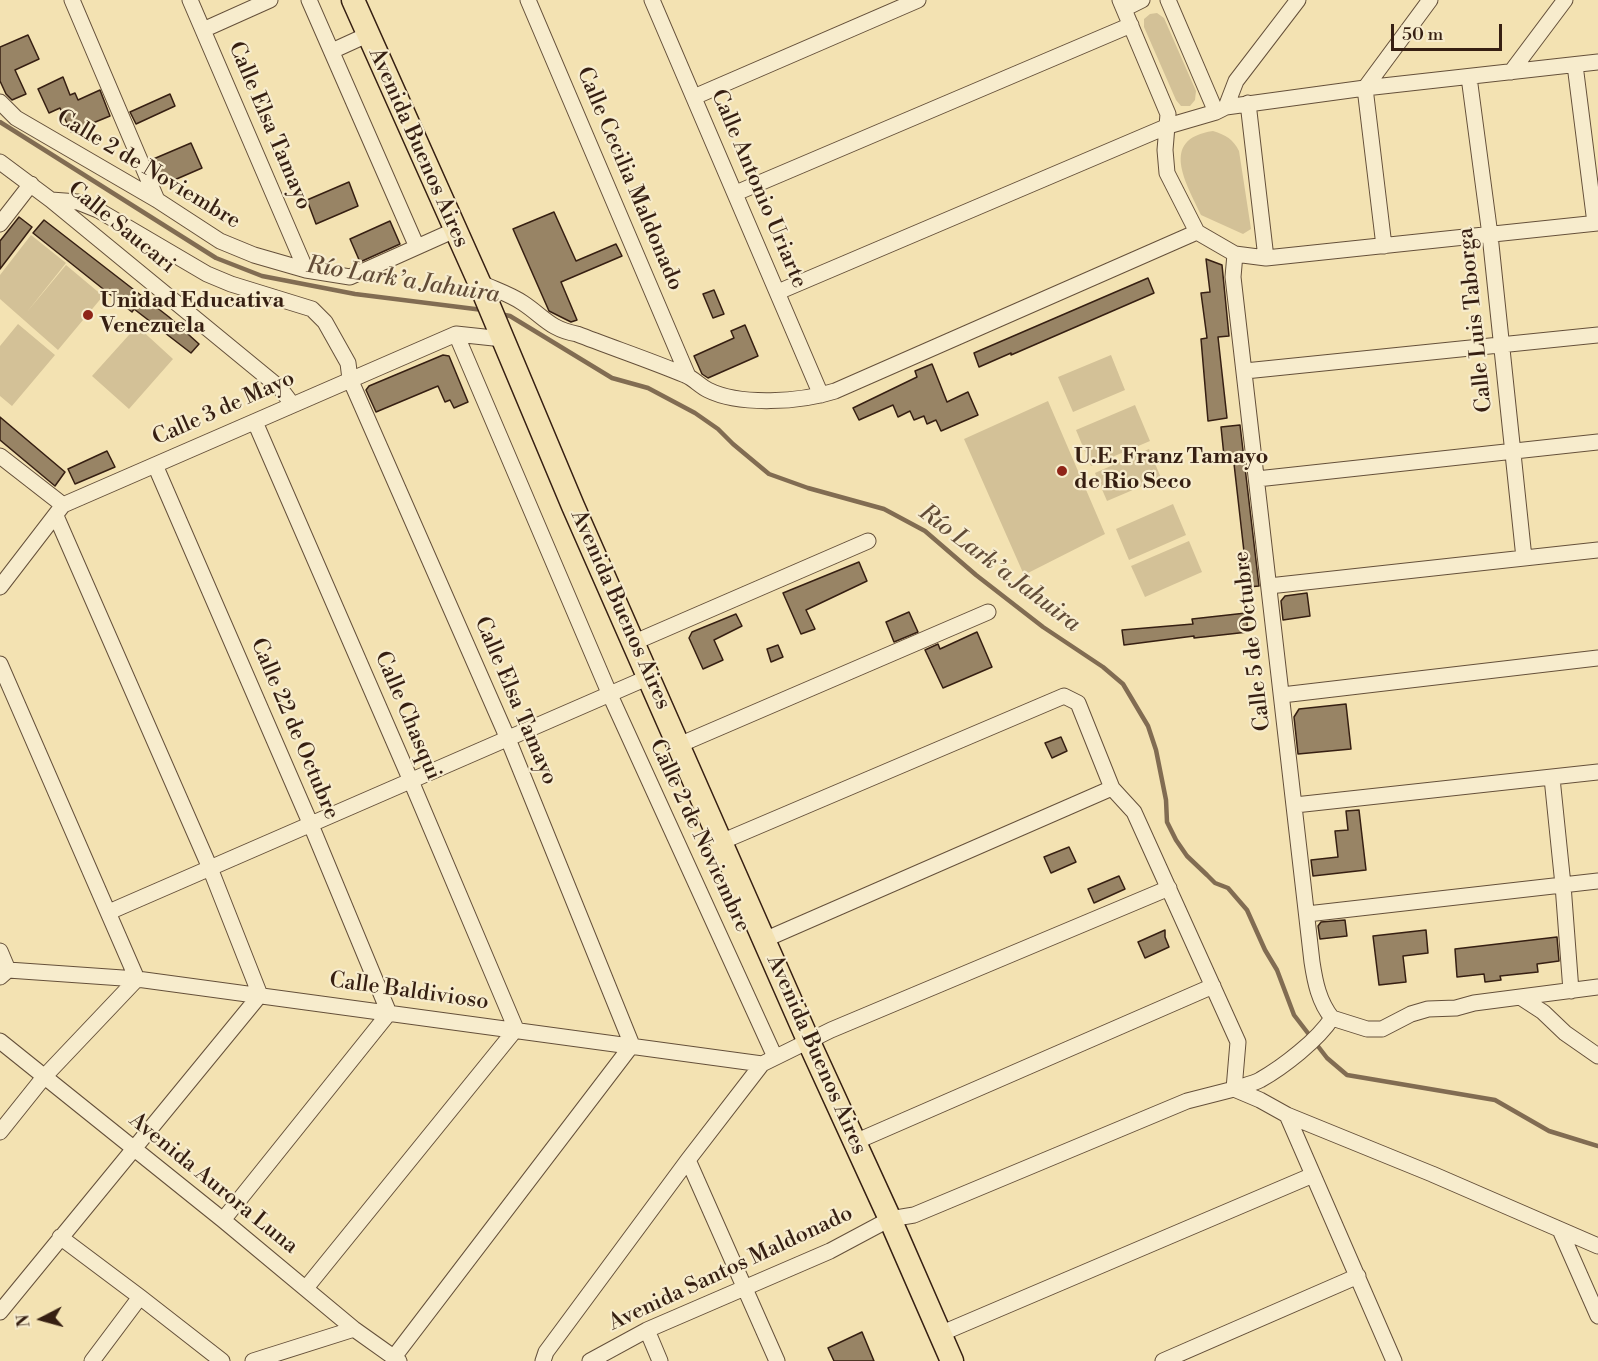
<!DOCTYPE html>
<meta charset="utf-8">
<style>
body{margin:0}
#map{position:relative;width:1598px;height:1361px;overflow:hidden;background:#f3e2b2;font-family:"Libre Bodoni",serif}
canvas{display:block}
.north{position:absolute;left:12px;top:1289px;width:60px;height:60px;-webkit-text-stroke:4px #f7eccd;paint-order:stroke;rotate:264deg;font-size:16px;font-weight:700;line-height:24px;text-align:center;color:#361f12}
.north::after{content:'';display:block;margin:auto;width:21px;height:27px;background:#361f12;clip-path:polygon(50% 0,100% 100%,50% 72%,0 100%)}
.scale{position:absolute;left:1391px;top:24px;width:111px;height:27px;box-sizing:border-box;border:3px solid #361f12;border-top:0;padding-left:8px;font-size:18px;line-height:21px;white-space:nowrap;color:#361f12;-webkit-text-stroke:4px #f7eccd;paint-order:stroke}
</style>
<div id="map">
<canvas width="1598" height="1361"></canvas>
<div class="north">N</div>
<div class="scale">50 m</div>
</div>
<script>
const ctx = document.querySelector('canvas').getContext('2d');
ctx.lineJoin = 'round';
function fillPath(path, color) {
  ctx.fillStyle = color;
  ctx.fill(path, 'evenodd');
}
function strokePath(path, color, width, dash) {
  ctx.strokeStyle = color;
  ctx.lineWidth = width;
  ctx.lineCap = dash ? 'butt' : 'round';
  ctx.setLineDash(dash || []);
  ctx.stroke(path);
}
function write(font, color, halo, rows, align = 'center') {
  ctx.font = font + ' "Libre Bodoni",serif';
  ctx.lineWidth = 4.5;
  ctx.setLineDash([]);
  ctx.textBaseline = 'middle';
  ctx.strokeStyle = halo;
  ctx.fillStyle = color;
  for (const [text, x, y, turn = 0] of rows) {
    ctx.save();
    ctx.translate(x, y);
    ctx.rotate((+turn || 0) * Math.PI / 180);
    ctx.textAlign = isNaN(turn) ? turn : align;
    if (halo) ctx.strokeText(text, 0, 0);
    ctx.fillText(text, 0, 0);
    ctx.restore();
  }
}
const green = new Path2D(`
 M1157,13L1164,18L1196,91L1195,100L1190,106H1181L1176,100L1144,27V19L1150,14Z
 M1213,131C1226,135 1233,139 1239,151L1251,229L1243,234L1201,215C1187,184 1158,139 1213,131Z
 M31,235L66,263L27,312L66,265L103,296L58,350L0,299V275Z
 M18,324L55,355L12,406L0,396V346Z
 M137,326L173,359L129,409L92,376Z
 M1111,355L1125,390L1073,412L1058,377Z
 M1048,401L1105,534L1024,575L964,439Z
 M1135,405L1150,441L1091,466L1076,430Z
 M1149,449L1161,478L1107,501L1095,473Z
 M1173,504L1186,535L1129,560L1116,529Z
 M1189,541L1202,572L1145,597L1131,566Z`);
const stream = new Path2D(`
 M0,122L216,258L262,276L355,294L483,310
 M500,314L510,316L612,378L648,388L695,413L718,429L733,444L769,474L808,488L884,509L925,531L976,575L1043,627L1103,667L1123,684L1148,726L1156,750L1166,800L1167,822L1176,840L1187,856L1207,875L1215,883L1228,888L1247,910L1265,950L1277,970L1294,1015L1327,1058L1347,1075L1495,1100L1549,1131L1598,1146`);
const building = new Path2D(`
 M28,35L39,59L15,70L26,94L12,100L6,94L0,81V47Z
 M63,77L70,95L75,93L78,100L100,90L110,116L71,132L60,108L49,113L38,89Z
 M170,94L175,106L136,124L130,112Z
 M191,143L202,168L165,184L160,182L151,160Z
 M349,182L358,206L316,224L307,200Z
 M554,212L576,261L616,244L622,256L561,282L577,320L571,322L549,311L513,229Z
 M19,217L32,227L0,269V241Z
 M44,220L169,317L199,344L191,353L134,309L132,312L33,233Z
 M390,221L400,244L360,262L350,239Z
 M1206,259L1222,265L1229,336L1218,337L1227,418L1208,421L1201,339L1207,338L1201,293L1210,292Z
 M1148,278L1154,293L1011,355V353L979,367L974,353Z
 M714,290L724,314L713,318L703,294Z
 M745,325L758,356L708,378L702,374L694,356L734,338L731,331Z
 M443,355L449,356L468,402L454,408L450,400L445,402L438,386L376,412L366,390L369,386Z
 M932,364L947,402L968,392L978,415L941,431L936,420L927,424L924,416L914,420L910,411L898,417L893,405L859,420L853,408L917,377L915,371Z
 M0,417L65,472L55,486L0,440Z
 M1240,425L1259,586L1248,587L1233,455L1224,456L1221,427Z
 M107,451L115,467L75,484L68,469Z
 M859,562L867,581L806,610L815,629L801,634L783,593Z
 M1307,593L1310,616L1283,620L1281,601L1285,596Z
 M909,612L918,632L894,642L886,622Z
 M1246,613L1248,632L1194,638V636L1124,645L1122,630L1193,624L1192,619Z
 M736,614L742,626L714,640L723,660L703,669L689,638L692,632Z
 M977,632L992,667L943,688L925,650L938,644L940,649Z
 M778,645L783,657L771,662L767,649Z
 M1346,704L1351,749L1298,754L1294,717L1299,709Z
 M1061,737L1067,751L1052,758L1045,743Z
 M1359,810L1366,870L1313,876L1311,860L1338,857L1335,831L1348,830L1346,811Z
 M1069,847L1076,862L1051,873L1044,857Z
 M1119,876L1125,889L1094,903L1088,889Z
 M1345,920L1347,936L1320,939L1318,926L1321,922Z
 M1165,930V937L1169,947L1145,958L1138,942Z
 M1426,930L1428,953L1403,956L1406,982L1379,985L1373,936Z
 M1557,937L1559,961L1537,964L1538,972L1500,976L1501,980L1485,982L1484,974L1457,977L1455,949Z
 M862,1332L874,1361H834L828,1348Z`);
const minor = new Path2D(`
 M72,0L157,200
 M190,0L306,270
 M309,0L417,247
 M528,0L688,376
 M652,0L821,395
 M1120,0L1168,114L1165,150L1167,173L1197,232L1235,254L1266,258L1598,223
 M1168,0L1216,112
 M1124,9L1142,0
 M203,30L270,0
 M332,51L367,35
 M1575,65L1595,223
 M1511,72L1565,0
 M1469,77L1490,235L1524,558
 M694,97L918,0
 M0,102L16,118L157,200L220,241L254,255L306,270L350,277L455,230
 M1248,103L1266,258
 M1226,107L1236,81L1298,0
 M0,162L51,200L280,388L292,404
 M736,193L1131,25
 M51,200L78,202L98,210L207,274L231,284L312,309L325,322L348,363L350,379L508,739L632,1045L394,1357
 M0,224L31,184
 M1384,246L1365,88L1430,0
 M1235,254L1233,277L1312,962C1315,982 1319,1002 1332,1018
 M479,282C493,289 510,294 523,303C544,317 550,329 577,334C613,348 649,360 685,375C693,378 700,386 708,390C740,406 801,402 835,391L1197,232
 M778,292L1168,126L1216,112L1226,107L1365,88L1598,62
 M456,334L610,695L775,1057
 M1245,371L1598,335
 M255,422L411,781L516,1029L306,1288
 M0,456L63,505
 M155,465L311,825L389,1013L223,1220
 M1257,479L1598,442
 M1269,586L1598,550
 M0,587L63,505L456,334L503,339
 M635,642L868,541
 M0,664L137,979L44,1077L0,1132
 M1282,695L1598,658
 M679,745L988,612
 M1552,778L1563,885L1571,991
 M1295,805L1598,772
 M721,842L1064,696L1078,703L1112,788L1134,812L1238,1042L1234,1089C1242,1086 1252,1084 1260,1080C1283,1067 1318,1040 1332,1018
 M109,912L649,677
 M1307,914L1598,881
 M764,940L1112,788
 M0,951L8,970
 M0,977L8,970L137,979L762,1064L831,1030L1169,888
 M1520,997L1543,1012L1565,1033L1598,1056
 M1332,1018L1367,1029H1382L1411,1014L1428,1009L1456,1008L1474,1003L1598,987
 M0,1041L223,1220L354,1329L399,1361
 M1287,1115L1394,1361
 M855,1142L1213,986
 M688,1160L777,1361
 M1560,1230L1598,1316
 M60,1237L140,1297L222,1361
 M0,1312L260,995L210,868L56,516
 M647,1330L660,1361
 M940,1334L1313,1175
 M92,1361L140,1297
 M253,1361L354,1329
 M543,1361L546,1352L688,1160L762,1064
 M590,1361L647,1330L830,1251L890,1219L914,1215L1187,1101L1234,1089L1260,1100L1287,1115L1432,1174L1598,1246
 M1163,1361L1358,1276`);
const highway = new Path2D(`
 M353,0L479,282L573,506L808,1040L890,1219L952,1361`);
const markers = [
 [88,315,6,"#8f2418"],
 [1062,471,6,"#8f2418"]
];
const streetNames = [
 ["Calle Elsa Tamayo",269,126,67],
 ["Avenida Buenos Aires",418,148,66],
 ["Calle 2 de Noviembre",148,170,31],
 ["Calle Cecilia Maldonado",629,179,67],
 ["Calle Antonio Uriarte",758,189,67],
 ["Calle Saucari",121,228,39],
 ["Calle Luis Taborga",1476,320,-96],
 ["Calle 3 de Mayo",224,409,-24],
 ["Avenida Buenos Aires",620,610,66],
 ["Calle 5 de Octubre",1253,641,-97],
 ["Calle Elsa Tamayo",515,701,67],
 ["Calle Chasqui",407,716,67],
 ["Calle 22 de Octubre",294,729,67],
 ["Calle 2 de Noviembre",699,836,65],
 ["Calle Baldivioso",409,992,8],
 ["Avenida Buenos Aires",816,1055,66],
 ["Avenida Aurora Luna",213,1184,39],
 ["Avenida Santos Maldonado",731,1269,-25]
];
const poiNames = [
 ["Unidad Educativa",100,302],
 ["Venezuela",100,327],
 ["U.E. Franz Tamayo",1074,458],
 ["de Rio Seco",1074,483]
];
const waterNames = [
 ["Río Lark’a Jahuira",403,281,9],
 ["Río Lark’a Jahuira",999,569,37]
];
fillPath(green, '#d3c197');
strokePath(stream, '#816c52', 4.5);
fillPath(building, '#988465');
strokePath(building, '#361f12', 1.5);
strokePath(minor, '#65503a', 17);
strokePath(highway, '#361f12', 25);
strokePath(minor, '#f7eccd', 15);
strokePath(highway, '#f3e2b2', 22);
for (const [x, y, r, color] of markers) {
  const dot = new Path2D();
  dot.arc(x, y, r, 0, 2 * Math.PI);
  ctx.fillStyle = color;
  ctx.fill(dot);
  strokePath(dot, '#f7eccd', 2);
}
write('22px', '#361f12', '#f7eccd', streetNames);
write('bold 22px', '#361f12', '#f7eccd', poiNames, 'left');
write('italic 24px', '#624c37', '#f7eccd', waterNames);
</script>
